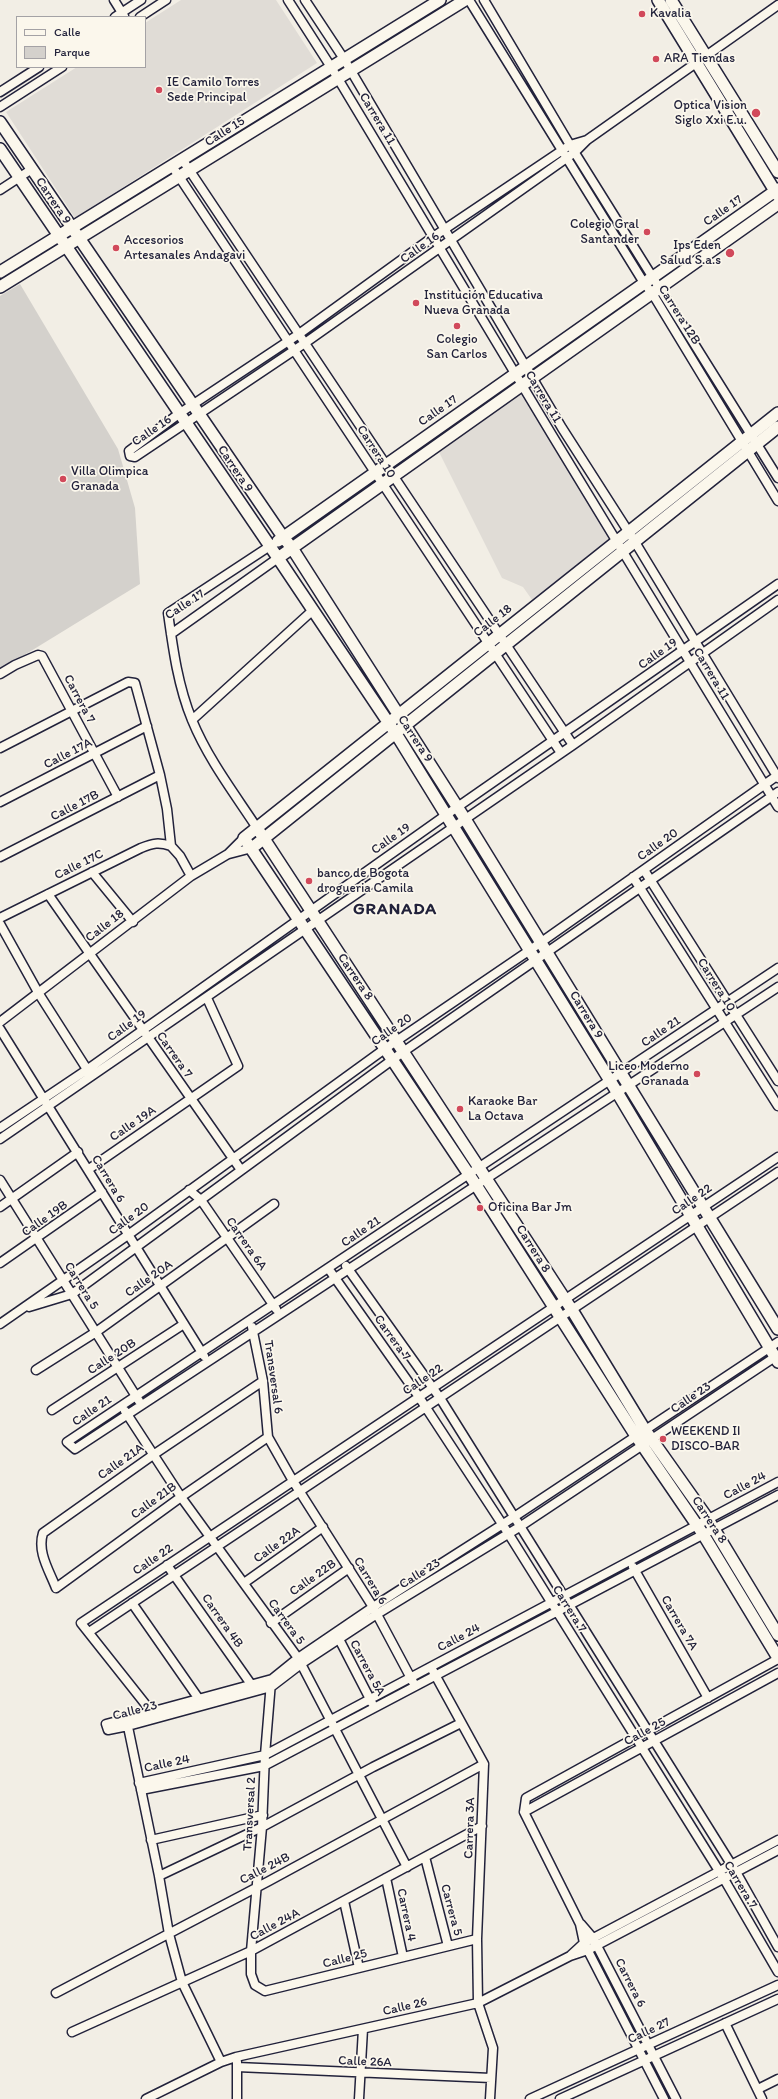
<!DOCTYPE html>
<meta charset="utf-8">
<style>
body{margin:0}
#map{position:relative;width:778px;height:2099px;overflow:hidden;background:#f2eee5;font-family:Itim,sans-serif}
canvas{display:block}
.legend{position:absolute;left:16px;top:16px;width:130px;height:52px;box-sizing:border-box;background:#fbf7ec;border:1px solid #a4a2a5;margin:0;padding:5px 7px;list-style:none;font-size:12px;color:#22223b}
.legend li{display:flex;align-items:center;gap:8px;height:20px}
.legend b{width:20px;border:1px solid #a4a2a5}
</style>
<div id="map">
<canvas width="778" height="2099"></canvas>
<ul class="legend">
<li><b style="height:5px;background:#fbf7ec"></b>Calle</li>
<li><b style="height:11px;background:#d4d1cc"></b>Parque</li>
</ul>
</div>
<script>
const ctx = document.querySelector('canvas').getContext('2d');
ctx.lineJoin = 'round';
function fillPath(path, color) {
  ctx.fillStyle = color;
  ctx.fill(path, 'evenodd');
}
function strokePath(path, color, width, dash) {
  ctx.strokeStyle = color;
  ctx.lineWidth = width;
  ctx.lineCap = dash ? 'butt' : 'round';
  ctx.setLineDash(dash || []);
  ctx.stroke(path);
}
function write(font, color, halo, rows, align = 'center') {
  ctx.font = font + ' Itim,sans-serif';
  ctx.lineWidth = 3.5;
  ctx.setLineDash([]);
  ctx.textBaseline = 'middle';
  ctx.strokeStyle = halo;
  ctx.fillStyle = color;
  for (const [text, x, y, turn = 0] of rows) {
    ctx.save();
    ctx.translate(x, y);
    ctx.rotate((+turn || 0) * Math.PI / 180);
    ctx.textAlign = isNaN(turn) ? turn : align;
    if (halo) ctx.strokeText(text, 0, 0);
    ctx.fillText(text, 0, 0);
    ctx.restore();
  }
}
const built = new Path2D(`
 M181,0H276L317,63L75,218L6,112L77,67H145V23Z
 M520,392L612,540L535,604L523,587L502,578L438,450Z`);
const green = new Path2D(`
 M20,284L118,449L135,508L140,584L0,670V296Z`);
const street = new Path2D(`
 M114,0L124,16
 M288,0L331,67L552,435L778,807
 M305,0L344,59L562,428L635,542L778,778
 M469,0L644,283L652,293L778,501
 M484,0L570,145L778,478
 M115,17L141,0
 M140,17L166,0
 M0,92L39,67
 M0,107L62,67
 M587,140L570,145L433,237L299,334L180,413L129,451L130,456L135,457L305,343L575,152L587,140L778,5
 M182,159L573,745
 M172,166L561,753
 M0,190L32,169
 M171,634L278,558
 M0,674L15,665L38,655L42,656L118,797
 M192,720L312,611
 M0,748L128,682L135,683L160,775L167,809L171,846L180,856L191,876
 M0,802L147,726
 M257,828C234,793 208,759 192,720C178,686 173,649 168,613L270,546
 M229,854L252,848
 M0,857L160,775
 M644,870L778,1081
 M92,872L133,922
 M633,877L778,1106
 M48,894L241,1170
 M0,918L141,848C153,843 159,842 171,846
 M0,924L39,994L90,1074
 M778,968L67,1442L75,1449L778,987
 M0,1022L191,876L228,854L244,838
 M0,1029L204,1356
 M0,1128L88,1069L446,815L778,584
 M0,1139L573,745L778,600
 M89,1169L238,1066L207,998
 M0,1180L139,1401
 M189,1190L201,1200L276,1309
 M0,1207L78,1152
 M0,1263L102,1192
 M346,1266L440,1398L736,1872L778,1947
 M328,1268L419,1397L508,1533L724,1879L778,1972
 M29,1307L72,1294L403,1052L778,792
 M0,1324L128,1235L386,1048L530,950L778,775
 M252,1327L263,1381L268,1437L293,1481L373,1607L413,1682
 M778,1342L514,1517L373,1607L298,1658L272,1679L106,1724L108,1730L128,1726L271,1687L301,1664L377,1614L521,1526L778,1355
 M36,1370L96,1332L274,1204
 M263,1381L153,1455L43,1533C37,1552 49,1570 56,1588L181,1497L268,1437
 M52,1410L184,1324
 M125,1411L181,1497L298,1658L407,1867
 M167,1565L253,1687
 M633,1567L708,1698
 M244,1583L323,1527
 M132,1603L201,1702
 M271,1623L349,1568
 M89,1632L778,1172
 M339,1639L372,1703
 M433,1671L484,1764L477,1939L478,2003L493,2048L490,2099
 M271,1682L265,1755L262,1827L251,1951V1974L255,1985L265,1991L477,1939
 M154,1715L81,1623L778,1157
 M127,1722L159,1876L169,1934L182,1982L221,2062
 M139,1783L265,1755L778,1482
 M141,1790L264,1766L778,1495
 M524,1812L778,1673
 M151,1840L263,1815
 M425,1857L448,1946
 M159,1876L262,1827L373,1767L461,1723
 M386,1878L403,1957
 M344,1901L359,1968
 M581,1924L593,1938L676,2099
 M571,1955L584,1943L778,1840
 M56,1993L269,1881L484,1764
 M725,2023L762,2099
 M72,2032L251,1951L482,1826
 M237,2067L491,2078
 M758,2089L778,2079
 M146,2099L221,2062L236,2057L478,2003L570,1956L588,1950L778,1850
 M237,2099V2062
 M359,2099L363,2029
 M530,2099L778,1985
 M560,2099L778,1999
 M664,2099L584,1943L580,1924L524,1812L526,1798L778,1659`);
const secondary = new Path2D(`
 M658,0L778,196
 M671,0L778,172
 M0,122L283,537L292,548L465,819L778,1329
 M0,149L278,558L398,737L617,1092L778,1362
 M0,272L440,0
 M0,287L465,0
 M778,413L244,838L476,1185L636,1436L703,1534L778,1658
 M278,541L778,189
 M278,558L778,204
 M257,828L572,1310L645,1430L708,1519L778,1635
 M252,848L778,427`);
const markers = [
 [642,14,4,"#d1495b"],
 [656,59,4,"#d1495b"],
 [159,90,4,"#d1495b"],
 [756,113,5,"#d1495b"],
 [647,232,4,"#d1495b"],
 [116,248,4,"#d1495b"],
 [730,253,5,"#d1495b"],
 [416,303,4,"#d1495b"],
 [457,326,4,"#d1495b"],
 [63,479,4,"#d1495b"],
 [309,881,4,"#d1495b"],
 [697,1074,4,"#d1495b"],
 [460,1109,4,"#d1495b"],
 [480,1208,4,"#d1495b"],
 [663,1439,4,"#d1495b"]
];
const poiNames = [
 ["Kavalia",650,14],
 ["ARA Tiendas",664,59],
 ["IE Camilo Torres",167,83],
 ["Sede Principal",167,98],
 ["Optica Vision",747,106,"right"],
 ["Siglo Xxi E.u.",747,121,"right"],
 ["Colegio Gral",639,225,"right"],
 ["Santander",639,240,"right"],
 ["Accesorios",124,241],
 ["Artesanales Andagavi",124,256],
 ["Ips Eden",721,246,"right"],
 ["Salud S.a.s",721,261,"right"],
 ["Institución Educativa",424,296],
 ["Nueva Granada",424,311],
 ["Colegio",457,340,"center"],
 ["San Carlos",457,355,"center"],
 ["Villa Olimpica",71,472],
 ["Granada",71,487],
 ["banco de Bogota",317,874],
 ["drogueria Camila",317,889],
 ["Liceo Moderno",689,1067,"right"],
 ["Granada",689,1082,"right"],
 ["Karaoke Bar",468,1102],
 ["La Octava",468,1117],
 ["Oficina Bar Jm",488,1208],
 ["WEEKEND II",671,1432],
 ["DISCO-BAR",671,1447]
];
const streetNames = [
 ["Carrera 11",377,119,59],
 ["Calle 15",225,132,-32],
 ["Carrera 9",53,201,56],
 ["Calle 17",723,211,-35],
 ["Calle 16",420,248,-35],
 ["Carrera 12B",679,315,58],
 ["Carrera 11",543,397,59],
 ["Calle 17",438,411,-35],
 ["Calle 16",152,431,-34],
 ["Carrera 10",376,452,57],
 ["Carrera 9",235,469,56],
 ["Calle 17",185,605,-33],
 ["Calle 18",493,621,-38],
 ["Calle 19",658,654,-35],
 ["Carrera 11",711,674,59],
 ["Carrera 7",79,699,62],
 ["Carrera 9",415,739,57],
 ["Calle 17A",68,754,-27],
 ["Calle 17B",75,806,-27],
 ["Calle 19",391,839,-35],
 ["Calle 20",658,845,-35],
 ["Calle 17C",79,865,-26],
 ["Calle 18",105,926,-38],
 ["Carrera 8",355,977,56],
 ["Carrera 10",716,985,58],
 ["Carrera 9",586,1015,59],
 ["Calle 19",127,1026,-36],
 ["Calle 20",392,1030,-35],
 ["Calle 21",661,1032,-34],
 ["Carrera 7",174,1055,55],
 ["Calle 19A",133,1124,-34],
 ["Carrera 6",108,1179,59],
 ["Calle 22",692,1200,-34],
 ["Calle 19B",45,1219,-35],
 ["Calle 20",129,1219,-36],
 ["Calle 21",361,1232,-34],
 ["Carrera 6A",246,1244,55],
 ["Carrera 8",533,1249,58],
 ["Calle 20A",149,1279,-35],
 ["Carrera 5",81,1286,58],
 ["Carrera 7",392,1338,54],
 ["Calle 20B",112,1357,-33],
 ["Transversal 6",273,1377,82],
 ["Calle 22",423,1380,-34],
 ["Calle 23",691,1398,-34],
 ["Calle 21",92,1411,-34],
 ["Calle 21A",121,1462,-35],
 ["Calle 24",745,1486,-28],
 ["Calle 21B",154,1501,-36],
 ["Carrera 8",709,1520,57],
 ["Calle 22A",277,1545,-35],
 ["Calle 22",153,1560,-34],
 ["Calle 23",420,1574,-32],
 ["Calle 22B",313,1578,-35],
 ["Carrera 6",370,1581,59],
 ["Carrera 7",569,1609,58],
 ["Carrera 4B",222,1621,55],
 ["Carrera 5",286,1622,54],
 ["Carrera 7A",679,1623,60],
 ["Calle 24",459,1638,-28],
 ["Carrera 5A",367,1668,62],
 ["Calle 23",135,1711,-14],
 ["Calle 25",645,1732,-29],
 ["Calle 24",167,1764,-12],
 ["Transversal 2",250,1814,-87],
 ["Carrera 3A",470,1828,-88],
 ["Calle 24B",265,1869,-27],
 ["Carrera 7",740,1885,59],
 ["Carrera 5",451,1910,75],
 ["Carrera 4",406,1915,78],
 ["Calle 24A",275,1925,-28],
 ["Calle 25",345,1959,-14],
 ["Carrera 6",630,1983,63],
 ["Calle 26",405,2007,-13],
 ["Calle 27",649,2031,-25],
 ["Calle 26A",365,2062,2]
];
const districtNames = [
 ["GRANADA",395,910]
];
fillPath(built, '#e0dcd6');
fillPath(green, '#d4d1cc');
strokePath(street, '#22223b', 11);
strokePath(secondary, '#22223b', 14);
strokePath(street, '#fbf7ec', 8);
strokePath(secondary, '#fbf7ec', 11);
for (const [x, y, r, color] of markers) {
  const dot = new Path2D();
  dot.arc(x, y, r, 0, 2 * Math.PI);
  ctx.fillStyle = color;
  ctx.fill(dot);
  strokePath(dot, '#fbf7ec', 1.5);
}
write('13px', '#22223b', '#fbf7ec', poiNames, 'left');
write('13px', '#22223b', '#fbf7ec', streetNames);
ctx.letterSpacing = '1px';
write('bold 17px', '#22223b', '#fbf7ec', districtNames);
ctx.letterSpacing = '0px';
</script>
